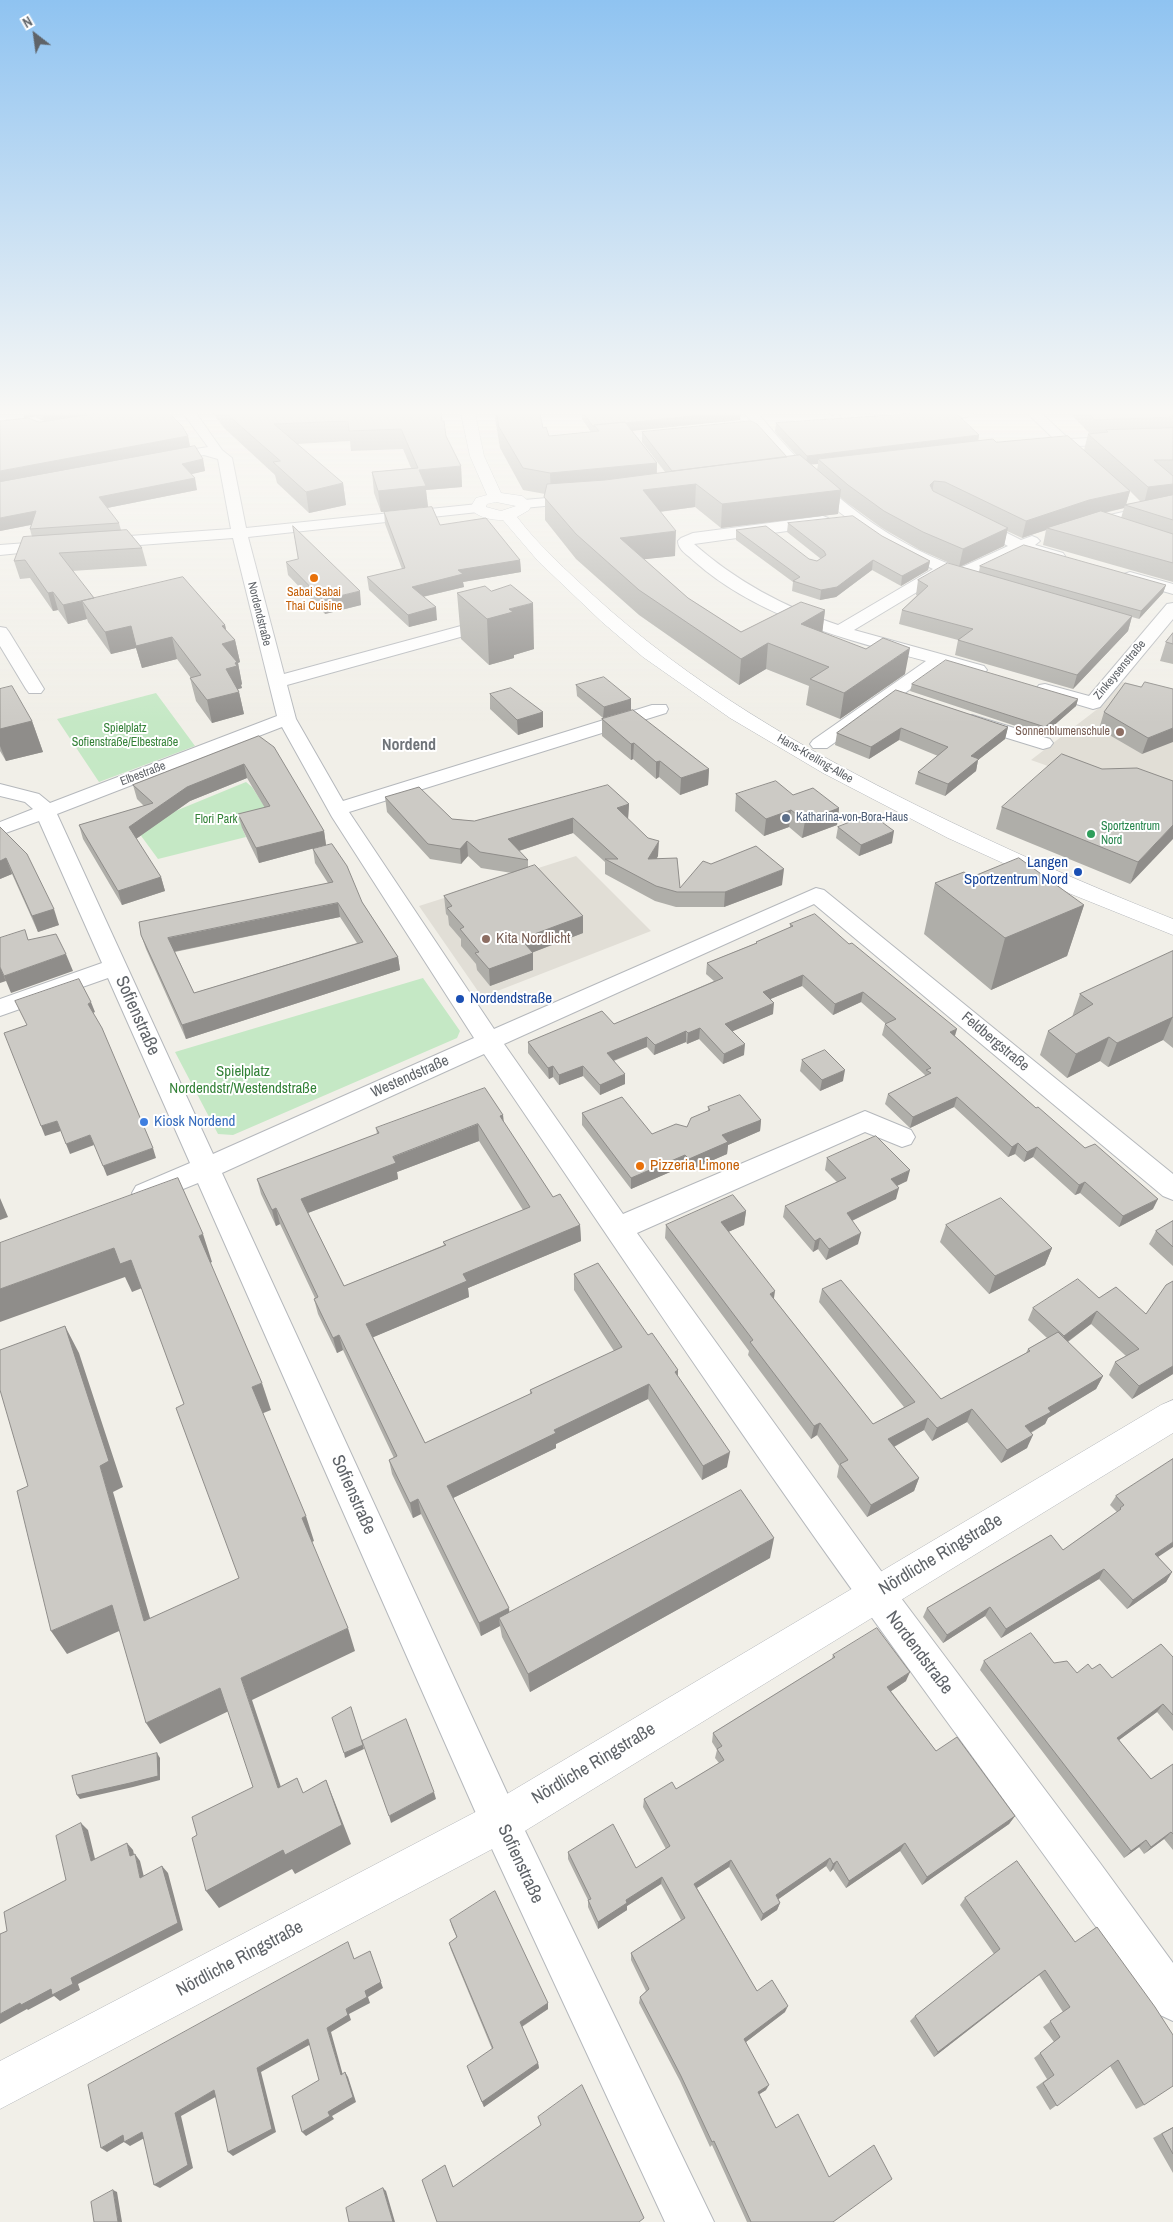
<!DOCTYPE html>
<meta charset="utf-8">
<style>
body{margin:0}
#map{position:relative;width:1173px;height:2222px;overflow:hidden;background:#f1efe8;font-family:"Archivo Narrow",sans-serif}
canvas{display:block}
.north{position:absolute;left:10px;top:10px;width:50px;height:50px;-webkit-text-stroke:4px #fff;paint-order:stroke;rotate:330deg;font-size:14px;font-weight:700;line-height:20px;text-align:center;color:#5f6368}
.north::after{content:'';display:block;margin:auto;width:18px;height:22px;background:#5f6368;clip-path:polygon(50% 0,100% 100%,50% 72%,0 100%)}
</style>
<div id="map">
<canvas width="1173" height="2222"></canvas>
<div class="north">N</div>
</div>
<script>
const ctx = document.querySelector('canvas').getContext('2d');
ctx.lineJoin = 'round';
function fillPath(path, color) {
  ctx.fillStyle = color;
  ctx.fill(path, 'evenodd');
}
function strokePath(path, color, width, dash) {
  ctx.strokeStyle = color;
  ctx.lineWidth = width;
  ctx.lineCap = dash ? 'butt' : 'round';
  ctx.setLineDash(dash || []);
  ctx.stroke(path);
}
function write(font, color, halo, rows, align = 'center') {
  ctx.font = font + ' "Archivo Narrow",sans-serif';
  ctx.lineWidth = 4;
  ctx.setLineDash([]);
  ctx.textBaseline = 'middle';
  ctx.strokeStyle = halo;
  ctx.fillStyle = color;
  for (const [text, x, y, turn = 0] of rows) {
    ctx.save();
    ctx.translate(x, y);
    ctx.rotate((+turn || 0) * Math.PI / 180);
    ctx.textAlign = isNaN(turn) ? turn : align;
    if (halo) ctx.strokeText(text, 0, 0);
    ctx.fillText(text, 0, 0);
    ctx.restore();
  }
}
const education = new Path2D(`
 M1120,681L1173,695V802L1093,782L1031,760L1104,704Z
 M576,856L651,931L482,997L419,906Z`);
const green = new Path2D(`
 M156,693L195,746L99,782L57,719Z
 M246,782L252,787L263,804L280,800L242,828L246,837L158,859L139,833L156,819Z
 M423,978L460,1031L457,1038L233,1135L218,1134L175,1052Z`);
const minor = new Path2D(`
 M183,413H196L222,450L232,458L246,528L478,504L485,508L478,512L248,537L284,674L494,617L500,618L502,622L500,626L287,685L296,719L343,801L652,705H666L668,709L666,713L349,812L494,1029L816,888L824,890L1173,1174V1200L1163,1196L814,904L504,1044L623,1214L865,1111L911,1130L915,1137L911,1144L902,1147L865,1132L637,1233L889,1582L1100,1863L1173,1963V2021L1158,2014C1062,1877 962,1744 865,1608C734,1426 610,1239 484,1054L222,1173L514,1808L714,2222H665L486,1836L198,1183L146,1204L136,1200L132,1193L136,1186L190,1163L108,978L0,1016V999L102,963L39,821L0,835V822L33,809L25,802L0,796V784L39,794L50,803L277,716L233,538L100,548L92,543L100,538L231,529L218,459L204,455L163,462L156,458L158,455L208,447ZM282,727L332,817L474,1038L213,1154L57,814Z
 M745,413H758C812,481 878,539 960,568L1008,546L968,524L965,521L973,516L1021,540L1032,536L1037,538L1040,541L1035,545L1063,553L1065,556L1063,559L1057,561L1022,551L975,573L983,579L975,584L947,574L854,630L984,666L987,670L984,674L978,675L943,666L827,748H813L810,744L813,740L926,661C845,639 758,618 694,561C688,555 678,550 678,541L681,538L693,533L823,516L828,518L831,521L823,526L694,544C736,581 784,607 838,625L933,569C857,533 793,482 745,413Z
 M916,413H973L967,417L921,420L916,419L914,416Z
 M1027,413H1041L1069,439L1173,434V442L1077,446L1076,451L1071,452L1062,447L1039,448L1032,444L1034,441L1054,439Z
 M581,495L588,499L586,502L524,508L517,504L524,500Z
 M1173,501V509L1083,530L1075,525L1078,522Z
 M54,541L62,546L59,549L0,555V545Z
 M1130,572L1173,584V594L1124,580L1122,577L1124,574Z
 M1173,603V619L1100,707L1093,709L1039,693L1036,689L1039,685L1045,684L1089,696L1167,604Z
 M0,627L6,628L9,632L44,689L41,693H29L26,689L0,646Z
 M972,715L1050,739L1053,743L1050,747L1043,749L965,725L963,721L965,717Z`);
const tertiary = new Path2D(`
 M461,413H475L484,456L501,493L522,496L532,504L529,510L517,517C539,546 567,571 593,595C690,684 803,749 920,807C1003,848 1087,885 1173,919V935L1071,894L948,838L823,773L730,718L643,657L602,622L538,561L503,520C491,520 478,518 470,508L476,498L487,495L470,456ZM496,502L516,506L501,511L486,507L487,504Z
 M1173,1400V1433L515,1837L0,2109V2061L485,1807L1161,1405Z`);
const wall = new Path2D(`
 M23,413H96L53,420L188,436L190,447L203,459L205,471L191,474L197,490L107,508L119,523L121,530L142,548L147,566L72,571L94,598L225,625L226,630L235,640L240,662L238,663L242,684L241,685L242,688L238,689L239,692L244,714L212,723L196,701L190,678H191L177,659L142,668L136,648L111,654L88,622L87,619L68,624L58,610L53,611L30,578L20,579L14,561L32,537L30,529L31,525L0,531L39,422L44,421L34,417L24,418Z
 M213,413H441L442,421L446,436L461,466L462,487L426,490L428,507L381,512L374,493L372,472L411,468L403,449L351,451L350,441L297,444L343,483L346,505L309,513L277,483L275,475L224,428Z
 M494,413H540L543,428L549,436L591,432L582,419V413H741L740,420L632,431L657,463V473L665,472L642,442V432L787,457L797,456L775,432L776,423L979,435L978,440L1084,450L1088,434H1090L1070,413H1173V582L1043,545L1046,530L1022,538L1007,531L1004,546L960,567L979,572L980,566L1166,585L1163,593L1139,619L1132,617L1128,631L1073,689L955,655L958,640L899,624L902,610L917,595H916L918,580L954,565L920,550L882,528L846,502L840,497L838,514L721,528L695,507L660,512L675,556L644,559L688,598L741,632L825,610L822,632L905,674L840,719L806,705L809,686L766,669L739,685L639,615L576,559L545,520V494L523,490L500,448ZM811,464H818L817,470ZM1130,491L1141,502L1126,504ZM1124,508L1121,518L1105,513Z
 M829,413H875L831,416Z
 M384,512L440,525L520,560L521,572L463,582L464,587L423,597L437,620L409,627L369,590L367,577L402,569L385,524Z
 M788,523L882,536L930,561L928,570L901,586L872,570L836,597L820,600L792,591L793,582L736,540V530L809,559L817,561L821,559L787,532Z
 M286,562L361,605L325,614L288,575Z
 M457,593L534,649L514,655V658L489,665L461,639Z
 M1173,633V664L1160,661L1166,642Z
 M912,684L1078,699L1076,706L1043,735L910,691Z
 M576,685L631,699V710L603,718L577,696Z
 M1141,687L1173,689L1142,754L1099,729L1104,712Z
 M0,689L32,721L43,752L6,761L0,751Z
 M896,690L1008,727L1005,739L978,760L976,771L945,796L915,784L918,772L938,756L899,740L869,759L835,745L837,733Z
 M490,694L543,712V727L518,735L490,709Z
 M602,719L709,769L708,785L680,795L659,777L656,779L633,759L631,760L602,736Z
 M259,736L324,831L326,845L259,863L242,828L238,814L265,808L247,778L190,801L136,839L161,877L165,891L122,905L83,839L79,825L144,806L137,799L133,785Z
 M1102,769L1173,781L1130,884L996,829L1002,807Z
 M736,794L793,795L839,808L837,825L802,838L789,827L764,836L735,811Z
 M385,797L452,819L474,821L629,804L628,819L658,856L657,858L680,888L782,885L724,907H676L655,901L605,874V862L573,833L519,851L528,860V867L583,933L533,952V970L490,986L477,970L476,964L461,946V939L449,925L448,916L446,914L444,896L512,873L481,868L468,856L461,864L430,859L387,812Z
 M0,827L59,925L38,932L12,874L0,879Z
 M838,827L892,843L859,856L836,838Z
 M313,849L362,902L398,957L400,970L186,1039L146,949L141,935L328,883L315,863ZM340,917L357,943L194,993L175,952Z
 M971,877L1084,905L1067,956L991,990L924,934L935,883Z
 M790,924L955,1036L1036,1108L1153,1209L1119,1227L1080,1193L1075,1195L1033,1157L1024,1162L1015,1154L1008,1157L954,1107L910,1128L885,1104L888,1094L925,1076V1075L882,1035L885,1024H886L861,1002L833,1015L802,986L770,999L773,1014L732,1031L744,1055L723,1064L699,1039L687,1044L686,1042L654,1055L647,1047L614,1061L625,1084L600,1095L583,1076L559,1085L553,1077L549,1079L528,1053V1042L614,1024L714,981L706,974L707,963L756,943V942L790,928Z
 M1173,951V1048L1163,1040L1108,1067L1100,1061L1067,1078L1040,1055L1048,1031L1072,1017L1080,994Z
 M802,1060L843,1081L820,1091L800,1071Z
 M708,1107L761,1120L760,1131L728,1145L727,1154L688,1171L684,1166L631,1189L582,1125V1113L652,1134L687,1127L708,1111Z
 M503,1115L504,1123L553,1197L580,1225L581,1241L468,1288L469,1297L373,1337L425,1443L530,1394V1390L614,1351L574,1290V1274L648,1335L678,1370V1377L727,1467L702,1480L648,1399L556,1444V1448L453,1498L509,1613L770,1558L530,1692L502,1637L500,1626L481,1636L421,1514L413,1518L392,1474L389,1460L394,1458L343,1350L337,1353L318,1314L314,1299L315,1298L280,1224L276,1226L261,1194L257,1179L377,1134L376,1128ZM479,1141L523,1210L443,1242L444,1245L344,1286L308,1213L398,1179L397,1172Z
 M827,1158L907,1181L897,1186L896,1199L852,1221L858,1244L826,1260L818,1249L813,1252L783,1217L785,1206L837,1182L825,1170Z
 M746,1211L744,1225L728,1232L774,1299L873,1424L904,1407L819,1302L822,1289L941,1399L1026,1353L1028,1349L1047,1338L1028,1320L1033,1308L1099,1298L1146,1314L1173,1281V1374L1132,1399L1109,1375L1115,1362L1126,1356L1091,1324L1068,1342L1103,1376L1096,1389L1048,1418L1045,1424L1031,1433L1027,1448L1001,1463L967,1422L932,1441L924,1430L894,1447L919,1478L914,1491L867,1517L837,1477L839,1466L817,1435L811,1439L748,1355L749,1351L665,1238L666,1225Z
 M1173,1221V1266L1149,1244L1156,1231Z
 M946,1225L1052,1248L1045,1265L989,1294L940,1242Z
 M1173,1459L1158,1557L1172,1572L1166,1582L1127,1609L1099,1579L1001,1638L985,1616L943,1643L923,1617L927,1608L1063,1550L1117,1512L1110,1505L1116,1496Z
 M833,1655L906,1681L891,1691L936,1751L1015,1816L1009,1824L922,1885L900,1851L846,1888L833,1869L830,1872L826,1866L778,1899L780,1903L777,1910L761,1921L729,1867L697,1888L757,1991L785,2012L746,2042L766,2090L759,2094L776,2128L833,2222H747L712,2145L710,2147L680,2081L639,2003L640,1997L646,1991L631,1960V1953L681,1920L661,1884L627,1906V1910L598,1929L588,1907V1900L568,1859V1852L636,1868L666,1849L643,1807L644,1799L676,1789L719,1763L715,1758L717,1750L712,1742L713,1733L832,1659Z
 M1173,1657V1731L1157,1712L1119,1740L1151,1779L1173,1764V1850L1164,1839L1144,1854L1139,1847L1124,1858L980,1670L984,1661L1054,1663L1077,1673L1092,1669L1112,1678Z
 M1017,1861L1144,2105L1136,2109L1110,2066L1050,2110L1036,2087L1047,2079L1034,2058L1054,2042L1043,2027L1063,2012L1039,1975L934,2057L910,2021L915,2016L994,1954L960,1905L965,1898Z
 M450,1920L548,2003V2009L522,2027L538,2063L539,2068L484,2107L469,2071L492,2049L451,1950L449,1943L457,1938L452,1927Z
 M1173,2127V2173L1153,2138Z`);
const shadedWall = new Path2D(`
 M23,413H33L34,417L24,418Z
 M42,413H96L44,421Z
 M721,413H741L740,420L599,434V431L595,426Z
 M979,435L978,444L818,459V464L806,465L807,456Z
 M188,436L190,447L0,483V471Z
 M203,459L205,471L184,476L182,464Z
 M657,463L656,485L551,495L550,473Z
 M461,466L462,487L426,490L428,507L381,512L378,491L419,470Z
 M195,478L197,490L102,509L99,497Z
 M934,481L931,498L930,485Z
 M343,483L346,505L309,513L306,492Z
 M696,484L695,507L642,514L643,490Z
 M1173,484V500L1144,504L1148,487Z
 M841,490L838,514L721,528L722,504Z
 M1130,491L1126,505H1125L1124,508L1084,517L1047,528L1046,530L1022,538L1026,521L1089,500Z
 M36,511L40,523L0,531V518Z
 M1008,528L1004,546L959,567L963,549Z
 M676,531L675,556L619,562L620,538Z
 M520,560L521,572L463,582L464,587L413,599L412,587L458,570Z
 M873,560L872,570L836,597L820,600L821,590Z
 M930,561L928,570L901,586L902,576Z
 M1166,585L1163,593L1139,619L1141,611Z
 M360,591L361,605L325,614L323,600Z
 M53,592L58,610L53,611L48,593Z
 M82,601L87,619L68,624L63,605Z
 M533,603L534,649L514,655V658L489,665L487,619L509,609Z
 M436,607L437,620L409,627L408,615Z
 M825,610L822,635L801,624Z
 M1132,616L1128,631L1073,689L1077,675Z
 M225,625L229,642L235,640L240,662L238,663L242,684L241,685L242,688L231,691L222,644V626Z
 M131,626L172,637L177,659L142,668L136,648L111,654L105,632Z
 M768,643L766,669L739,685L741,659Z
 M910,648L905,674L840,719L844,693Z
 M239,692L244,714L212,723L207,700Z
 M631,699V710L603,718L604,707Z
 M1078,699L1076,706L1043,735L1045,727Z
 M543,712V727L518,735L517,720Z
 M32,721L43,752L6,761L0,746V729Z
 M1008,727L1005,739L978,760L976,771L945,796L948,784L971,756Z
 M901,728L899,740L869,759L871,747Z
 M1173,728V742L1142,754L1148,738Z
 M634,743L633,759L631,760V744Z
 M660,761L659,777L656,779V762Z
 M244,764L247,778L190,801L133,841L129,827L187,787Z
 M709,769L708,785L680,795L681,778Z
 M629,804L628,819L616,823L617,808Z
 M839,808L837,825L802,838L805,821Z
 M791,810L789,827L764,836L766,819Z
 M573,818V833L509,854L508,839Z
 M1173,825V839L1130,884L1138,862Z
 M324,831L326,845L259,863L256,848Z
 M894,831L892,843L859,856L861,845Z
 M467,841L468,856L461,864L460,849Z
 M659,841L658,856L647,874L648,859Z
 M6,858L12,874L0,879V861Z
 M784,869L782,885L724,907L725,892Z
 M161,877L165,891L122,905L118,891Z
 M338,903L340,917L172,952L168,938Z
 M1084,905L1067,956L991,990L1005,938Z
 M54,909L59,925L38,932L32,916Z
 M583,916V933L521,957V939Z
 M533,953V970L490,986L489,969Z
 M66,954L73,971L11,993L4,976Z
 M398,957L400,970L186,1039L182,1025Z
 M0,967L6,981L0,983Z
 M803,975L802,986L761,1003L763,992Z
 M863,992L861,1002L833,1015L835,1004Z
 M91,1002L95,1012L91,1014L88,1004Z
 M774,1003L773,1014L724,1035L725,1024Z
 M1173,1016L1163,1040L1108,1067L1117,1043Z
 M700,1028L699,1039L687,1044L688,1033Z
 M957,1029L954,1039L950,1032Z
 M686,1031V1042L654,1055L655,1045Z
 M647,1037V1047L607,1063V1053Z
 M1109,1037L1100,1061L1067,1078L1076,1054Z
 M745,1044L744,1055L723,1064L724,1054Z
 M553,1066V1077L549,1079L548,1068Z
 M583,1066V1076L559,1085V1075Z
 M845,1070L843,1081L820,1091L822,1080Z
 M625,1074V1084L600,1095V1085Z
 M957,1097L954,1107L910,1128L913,1117Z
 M503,1115L504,1131L500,1116Z
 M761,1120L760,1131L728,1145L727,1154L688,1171L689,1159L722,1135Z
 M57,1121L61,1131L45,1136L41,1126Z
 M478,1124L479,1141L397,1172L398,1179L305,1214L301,1199L393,1157Z
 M90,1135L94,1145L70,1154L66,1144Z
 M1018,1143L1015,1154L1008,1157L1012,1147Z
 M1037,1147L1033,1157L1024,1162L1027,1152Z
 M153,1148L156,1158L107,1176L103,1166Z
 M685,1155L684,1166L631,1189V1178Z
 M910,1170L907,1181L888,1190L891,1179Z
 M1085,1182L1080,1193L1075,1195L1079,1185Z
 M899,1188L896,1199L845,1224L847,1213Z
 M0,1198L8,1217L0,1220Z
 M1158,1199L1153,1209L1119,1227L1123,1216Z
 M276,1208L280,1224L276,1226L272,1210Z
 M746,1211L744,1225L719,1236L721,1222Z
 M580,1225L581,1241L468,1288L469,1297L369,1339L366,1324L463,1274Z
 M861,1233L858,1244L826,1260L829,1249Z
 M203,1234L212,1262L208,1264L199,1236Z
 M820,1238L818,1249L813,1252L815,1241Z
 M114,1248L131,1260L142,1288L132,1292L125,1277L0,1322V1289Z
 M1052,1248L1045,1265L989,1294L995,1276Z
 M775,1291L773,1305L770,1294Z
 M1097,1311L1091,1324L1059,1348L1064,1336Z
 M65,1326L79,1353L123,1487L113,1492L158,1645L144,1621L100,1466Z
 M339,1335L343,1350L337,1353L333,1338Z
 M1173,1366V1374L1132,1399L1139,1386Z
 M678,1370L677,1385L675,1372Z
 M1103,1376L1096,1389L1048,1418L1045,1424L1019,1439L1025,1426L1048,1408Z
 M262,1383L271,1410L261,1414L252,1387Z
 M649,1384L648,1399L556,1444V1448L449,1500L447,1486L554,1430Z
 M972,1409L967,1422L932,1441L937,1428Z
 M928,1418L924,1430L884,1452L888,1439Z
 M820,1423L817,1435L811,1439L814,1426Z
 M1033,1435L1027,1448L1001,1463L1007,1450Z
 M730,1452L727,1467L702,1480L703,1466Z
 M919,1478L914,1491L867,1517L871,1505Z
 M418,1499L421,1514L413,1518L410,1503Z
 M306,1516L314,1541L310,1543L302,1518Z
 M774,1538L770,1558L530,1692L528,1674Z
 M1173,1542V1547L1149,1563L1155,1554Z
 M1104,1569L1099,1579L1001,1638L1006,1629Z
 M1172,1572L1166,1582L1127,1609L1133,1600Z
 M112,1605L126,1628L67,1654L51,1631Z
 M990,1607L985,1616L943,1643L947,1635Z
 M509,1608L510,1621L499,1618L500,1626L481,1636L479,1623Z
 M348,1628L355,1651L252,1700L288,1808L278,1788L241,1678Z
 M910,1672L906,1681L884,1696L887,1687Z
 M220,1688L231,1710L160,1744L146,1723Z
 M1163,1704L1157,1712L1111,1746L1117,1738Z
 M363,1745L364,1749L345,1758L344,1753Z
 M157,1753L160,1758V1780L133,1787L80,1799L77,1795Z
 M326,1780L334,1800L351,1844L295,1874L292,1869L219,1908L206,1891Z
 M434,1792L436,1799L391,1823L389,1816Z
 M1015,1816L1009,1824L922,1885L927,1877Z
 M81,1823L88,1830L97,1867L91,1861Z
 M1171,1832L1164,1839L1144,1854L1151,1847Z
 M1146,1840L1139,1847L1124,1858L1131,1851Z
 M127,1843L133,1850L136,1863L130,1856Z
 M905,1843L900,1851L846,1888L849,1881Z
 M135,1854L140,1861L146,1885L140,1878Z
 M830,1858L826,1866L773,1903L776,1895Z
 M731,1860L729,1867L692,1891L694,1884Z
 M837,1861L833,1869L830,1872L833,1864Z
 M162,1866L168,1873L183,1930L78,1984L80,1990L60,2001L54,1996L28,2010L27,2009L0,2024V2014L20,2003L71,1978Z
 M662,1877L661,1884L627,1906V1910L598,1929V1922L626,1900Z
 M780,1903L777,1910L761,1921L763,1914Z
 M370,1951L383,1988L368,1997L370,2003L349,2014L351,2020L331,2032L344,2079L341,2075L327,2028L365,1991Z
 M1045,1970L1039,1975L934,2057L938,2052Z
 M548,2003V2009L521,2027L520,2022Z
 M788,2006L785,2012L742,2045L744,2039Z
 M308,2039L311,2044L261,2072L276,2132L233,2156L228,2152L257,2068Z
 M538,2063L539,2068L484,2107L482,2102Z
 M345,2072L348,2077L356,2102L332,2116L334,2119L306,2136L302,2132L328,2112Z
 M769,2085L766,2090L755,2097L758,2092Z
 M214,2090L219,2095L181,2116L193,2168L160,2188L154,2185L175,2113Z
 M142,2132L148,2136L130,2146L124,2142Z
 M123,2135L129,2139L107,2152L101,2148Z
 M383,2188L386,2191L395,2222H393Z
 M113,2190L117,2192L122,2222H118Z`);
const building = new Path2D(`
 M100,413H169L182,426L188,436L0,471V421L28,418L39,422Z
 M226,413H441L442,421H444L446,436L461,466L419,470L426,486L378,491L372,472L418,468L401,429L349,431L348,421L274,424L343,483L306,492L273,462L280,461Z
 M497,413H540L543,428L546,427L549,436L599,431L594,425L625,422L657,463L550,473L523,468L499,427Z
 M584,413H721L625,423V422L594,425L595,426H593Z
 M921,413H956L979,435L807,456L776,423Z
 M1089,413H1173V417L1095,420Z
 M751,421L757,424L787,457L672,471L642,432Z
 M1173,428V460H1154L1173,476V484L1148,487L1088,434L1108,432L1106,430Z
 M1068,436L1130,491L1089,500L1026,521L945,482L934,481L930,485L933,491L1008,528L963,549L923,532L884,511L848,485L818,459L993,439L996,442Z
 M195,446L203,459L182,464L195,478L99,497L119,523L30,529L36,511L0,518V482Z
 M800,455L841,490L722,504L696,484L643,490L676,531L620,538L688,598L741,632L801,602L825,610L801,624L866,649L883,638L910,648L844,693L810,679L829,667L768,643L741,659L639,590L576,534L544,497L547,484L605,480Z
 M1173,495V520L1125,505Z
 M432,507L440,525L486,518L520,560L458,570L463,574L412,587L436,607L408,615L367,577L405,568L384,512Z
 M1101,511L1173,534V563L1047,528Z
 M853,516L882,536L930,561L902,576L873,560L837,587L821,590L793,581L800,577L736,530L766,526L809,559L817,561L826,555L824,551L788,523Z
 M293,526L360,591L323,600L286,562L298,559Z
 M127,530L142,548L59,553L94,598L63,605L53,592L48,593L25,560L14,561L23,537Z
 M1024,545L1166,585L1141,611L980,566Z
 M948,563L1132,616L1077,675L958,640L973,629L902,610L928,586L918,580Z
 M183,577L225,625L222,626L235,640L222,644L237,662L235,663L237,666L226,669L239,692L207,700L190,678L201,675L172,637L136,646L131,626L105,632L82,601Z
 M511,585L533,603L509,609L513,612L487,619L457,593L485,586L491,591Z
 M1173,633V644L1166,642Z
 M946,660L1078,699L1045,727L912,684Z
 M604,677L631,699L604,707L576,685Z
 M1145,682L1173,689V728L1148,738L1104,712L1125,683L1141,687Z
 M12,686L32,721L0,729V689Z
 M511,688L543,712L517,720L490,694Z
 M896,690L1008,727L971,756L979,759L948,784L918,772L948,747L901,728L871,747L837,733Z
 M633,710L709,769L681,778L660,761L656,762L634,743L631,744L602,719Z
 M259,736L274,747L324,831L256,848L238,814L270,806L244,764L187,787L129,827L161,877L118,891L79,825L153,803L133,785Z
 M1062,754L1102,769L1137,768L1173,781V825L1138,862L1002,807Z
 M776,781L793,795L813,788L839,808L805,821L791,810L766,819L736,794Z
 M608,785L629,804L617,808L648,838L659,841L648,859L677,858L680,888L703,861L711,864L756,846L784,869L725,892H677L656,886L605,859H618L573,818L508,839L528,860L480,852L467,841L460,849L428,844L385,797L419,787L452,819L474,821Z
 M871,814L894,831L861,845L838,827Z
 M0,827L27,854L54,909L32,916L6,858L0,861Z
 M332,844L347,866L362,902L398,957L182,1025L141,935L139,922L333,882L313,849ZM338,903L363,942L194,993L168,938Z
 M1019,858L1084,905L1005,938L935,883L964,872L971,877Z
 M535,865L583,916L521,939L533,953L489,969L475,953L479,952L460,929L464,927L447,908L452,906L444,896Z
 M815,914L849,944L852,943L957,1029L950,1032L1036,1108L1038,1107L1085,1148L1095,1144L1158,1199L1123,1216L1085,1182L1079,1185L1037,1147L1027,1152L1018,1143L1012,1147L957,1097L913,1117L888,1094L931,1073L926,1070L931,1068L885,1024L896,1019L863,992L835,1004L803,975L763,992L774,1003L725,1024L745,1044L724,1054L700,1028L688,1033L686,1031L655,1045L647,1037L607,1053L625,1074L600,1085L583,1066L559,1075L553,1066L548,1068L528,1042L602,1011L614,1024L723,978L707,963L757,943L756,942L793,926L790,924Z
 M25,930L28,940L56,934L66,954L4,976L0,967V938Z
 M1173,951V1017L1117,1043L1109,1037L1076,1054L1048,1031L1093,1004L1080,994Z
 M79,979L91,1002L88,1004L102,1028L153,1148L103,1166L90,1135L66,1144L57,1121L41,1126L4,1033L27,1025L15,1001Z
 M825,1050L845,1070L822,1080L802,1060Z
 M485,1088L503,1115L500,1116L553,1197L560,1194L580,1225L463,1274L467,1281L366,1324L425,1443L532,1393L530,1390L622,1347L574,1274L598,1263L648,1335L652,1333L678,1370L675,1372L730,1452L703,1466L649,1384L554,1430L556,1433L447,1486L509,1608L479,1623L418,1499L410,1503L389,1460L397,1456L339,1335L333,1338L314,1299L318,1297L276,1208L272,1210L257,1179L379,1133L376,1128ZM478,1124L530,1207L443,1242L446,1245L344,1286L301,1199L396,1163L393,1157Z
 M740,1095L761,1120L722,1135L728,1142L689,1159L685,1155L631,1178L582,1113L622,1097L652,1134L676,1124L687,1127L691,1118L710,1110L708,1107Z
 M876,1136L910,1170L891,1179L899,1188L847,1213L861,1233L829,1249L820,1238L815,1241L785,1206L846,1178L827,1158Z
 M178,1178L203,1234L199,1236L262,1383L252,1387L306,1516L302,1518L348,1628L241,1678L278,1788L297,1778L303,1793L326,1780L342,1825L285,1855L283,1850L206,1891L192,1838L197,1835L192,1817L253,1787L220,1688L146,1723L112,1605L51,1631L17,1491L28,1486L0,1390V1350L65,1326L109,1461L100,1466L144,1621L239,1578L176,1408L184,1404L131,1260L120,1264L114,1248L0,1289V1243Z
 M733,1195L746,1211L721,1222L775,1291L770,1294L873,1424L915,1402L822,1289L841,1280L941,1399L1030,1351L1028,1349L1058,1332L1103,1376L1048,1408L1051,1412L1025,1426L1033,1435L1007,1450L972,1409L937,1428L928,1418L888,1439L919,1478L871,1505L840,1464L848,1460L820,1423L814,1426L750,1342L753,1340L666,1225Z
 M1001,1198L1052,1248L995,1276L946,1225Z
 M1173,1221V1247L1156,1231Z
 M1078,1279L1099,1298L1116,1287L1146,1314L1166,1285L1173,1281V1366L1139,1386L1115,1362L1139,1349L1097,1311L1064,1336L1033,1308Z
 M1173,1459V1542L1155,1554L1172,1572L1133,1600L1104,1569L1006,1629L990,1607L947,1635L927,1608L1051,1535L1063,1550L1121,1509L1120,1508L1124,1505L1116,1496Z
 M741,1490L774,1538L528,1674L499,1618Z
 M877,1628L910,1672L887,1687L936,1751L957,1737L1015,1816L927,1877L905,1843L849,1881L837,1861L833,1864L830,1858L776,1895L780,1903L763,1914L731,1860L694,1884L757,1991L772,1980L788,2006L744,2039L769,2085L758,2092L776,2128L798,2114L829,2177L874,2145L892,2179L833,2222H751L714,2141L712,2142L681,2076L640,1997L649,1989L631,1953L685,1918L662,1877L626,1900L627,1903L598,1922L588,1900L591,1899L568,1852L613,1824L636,1868L670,1846L644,1799L672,1782L676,1789L724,1760L717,1749L722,1746L713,1733L835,1657L833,1655Z
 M1031,1633L1054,1663L1067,1661L1077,1673L1088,1664L1092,1669L1100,1664L1112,1678L1161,1644L1173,1657V1715L1163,1704L1117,1738L1151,1779L1173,1764V1834L1171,1832L1151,1847L1146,1840L1131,1851L984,1661Z
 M351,1707L363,1745L344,1753L332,1718Z
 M406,1719L434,1792L389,1816L362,1741Z
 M157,1753L158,1776L130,1783L77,1795L72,1776Z
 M81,1823L91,1861L127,1843L130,1856L135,1854L140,1878L162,1866L178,1923L71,1978L73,1984L52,1995L51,1989L21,2005L20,2003L0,2014V1934L7,1931L4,1912L66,1880L56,1836Z
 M1017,1861L1075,1942L1097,1927L1155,2007L1173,2035V2086L1144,2105L1118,2060L1057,2106L1043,2083L1054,2075L1040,2053L1060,2037L1050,2021L1070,2007L1045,1970L938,2052L915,2016L1000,1949L965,1898Z
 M495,1891L548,2003L520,2022L538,2063L482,2102L467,2066L493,2048L449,1943L457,1937L450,1920Z
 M348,1942L354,1959L370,1951L381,1982L365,1991L367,1997L346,2009L348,2015L327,2028L341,2075L345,2072L353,2097L328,2112L330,2116L302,2132L292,2096L319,2080L308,2039L257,2068L272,2129L228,2152L214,2090L175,2113L188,2165L154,2185L142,2132L124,2142L123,2135L101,2148L88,2085Z
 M582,2085L644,2218L639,2222H437L422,2180L445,2165L453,2187L541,2125L538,2117Z
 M1173,2128V2154L1162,2134Z
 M383,2188L393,2222H349L346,2208Z
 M113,2190L118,2222H94L91,2202Z`);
const markers = [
 [314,578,5,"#e8710a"],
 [1120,732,5,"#8d6e63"],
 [786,818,5,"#5c6f8a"],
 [1091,834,5,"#2e9e5b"],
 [1078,872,5,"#1a4fb4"],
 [486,939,5,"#8d6e63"],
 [460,999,5,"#1a4fb4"],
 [144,1122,5,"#3f7fe0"],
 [640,1166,5,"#e8710a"]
];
const farFoodnames = [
 ["Sabai Sabai",314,593],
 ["Thai Cuisine",314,607]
];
const farStreetnames = [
 ["Nordendstraße",259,614,76],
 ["Zinkeysenstraße",1120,670,-50],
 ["Hans-Kreiling-Allee",815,759,30],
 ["Elbestraße",143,774,-21]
];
const farParknames = [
 ["Spielplatz",125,729],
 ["Sofienstraße/Elbestraße",125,743],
 ["Flori Park",216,820]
];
const farEducationnames = [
 ["Sonnenblumenschule",1110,732]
];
const farServicenames = [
 ["Katharina-von-Bora-Haus",796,818]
];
const farLeisurenames = [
 ["Sportzentrum",1101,827],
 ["Nord",1101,841]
];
const transitNames = [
 ["Langen",1068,863],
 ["Sportzentrum Nord",1068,880],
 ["Nordendstraße",470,999,"left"]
];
const educationNames = [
 ["Kita Nordlicht",496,939]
];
const streetNames = [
 ["Feldbergstraße",995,1042,40],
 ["Westendstraße",410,1077,-24]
];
const parkNames = [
 ["Spielplatz",243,1072],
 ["Nordendstr/Westendstraße",243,1089]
];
const shopNames = [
 ["Kiosk Nordend",154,1122]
];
const foodNames = [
 ["Pizzeria Limone",650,1166]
];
const farDistrictnames = [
 ["Nordend",409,746]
];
const nearStreetnames = [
 ["Sofienstraße",137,1016,66],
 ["Sofienstraße",353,1495,66],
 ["Nördliche Ringstraße",941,1555,-31],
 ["Nordendstraße",919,1653,53],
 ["Nördliche Ringstraße",594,1764,-31],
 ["Sofienstraße",520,1864,65],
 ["Nördliche Ringstraße",240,1959,-28]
];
fillPath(education, '#e1ded6');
fillPath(green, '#c5e8c5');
strokePath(minor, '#b5b8bc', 2);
strokePath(tertiary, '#b5b8bc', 1);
fillPath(minor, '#fff');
fillPath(tertiary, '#fff');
fillPath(wall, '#afaea9');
fillPath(shadedWall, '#8f8d8a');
fillPath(building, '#cccac5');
strokePath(building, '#8f8d8a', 1);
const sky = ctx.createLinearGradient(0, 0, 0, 724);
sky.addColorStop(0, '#8fc3f1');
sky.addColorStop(0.57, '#f9f8f5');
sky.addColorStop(1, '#f9f8f500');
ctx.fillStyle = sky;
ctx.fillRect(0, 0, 1173, 724);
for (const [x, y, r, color] of markers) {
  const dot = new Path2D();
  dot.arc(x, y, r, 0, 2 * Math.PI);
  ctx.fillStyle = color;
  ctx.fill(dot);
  strokePath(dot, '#fff', 2);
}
write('12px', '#c56008', '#fff', farFoodnames);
write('12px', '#5f6368', '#fff', farStreetnames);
write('12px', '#348238', '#fff', farParknames);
write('12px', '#785e54', '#fff', farEducationnames, 'right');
write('12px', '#4e5e75', '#fff', farServicenames, 'left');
write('12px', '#27864d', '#fff', farLeisurenames, 'left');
write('15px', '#164399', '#fff', transitNames, 'right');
write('15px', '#785e54', '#fff', educationNames, 'left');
write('15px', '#5f6368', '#fff', streetNames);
write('15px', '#348238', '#fff', parkNames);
write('15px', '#366cbe', '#fff', shopNames, 'left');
write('15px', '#c56008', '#fff', foodNames, 'left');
write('bold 16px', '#70757a', '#fff', farDistrictnames);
write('18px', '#5f6368', '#fff', nearStreetnames);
</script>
